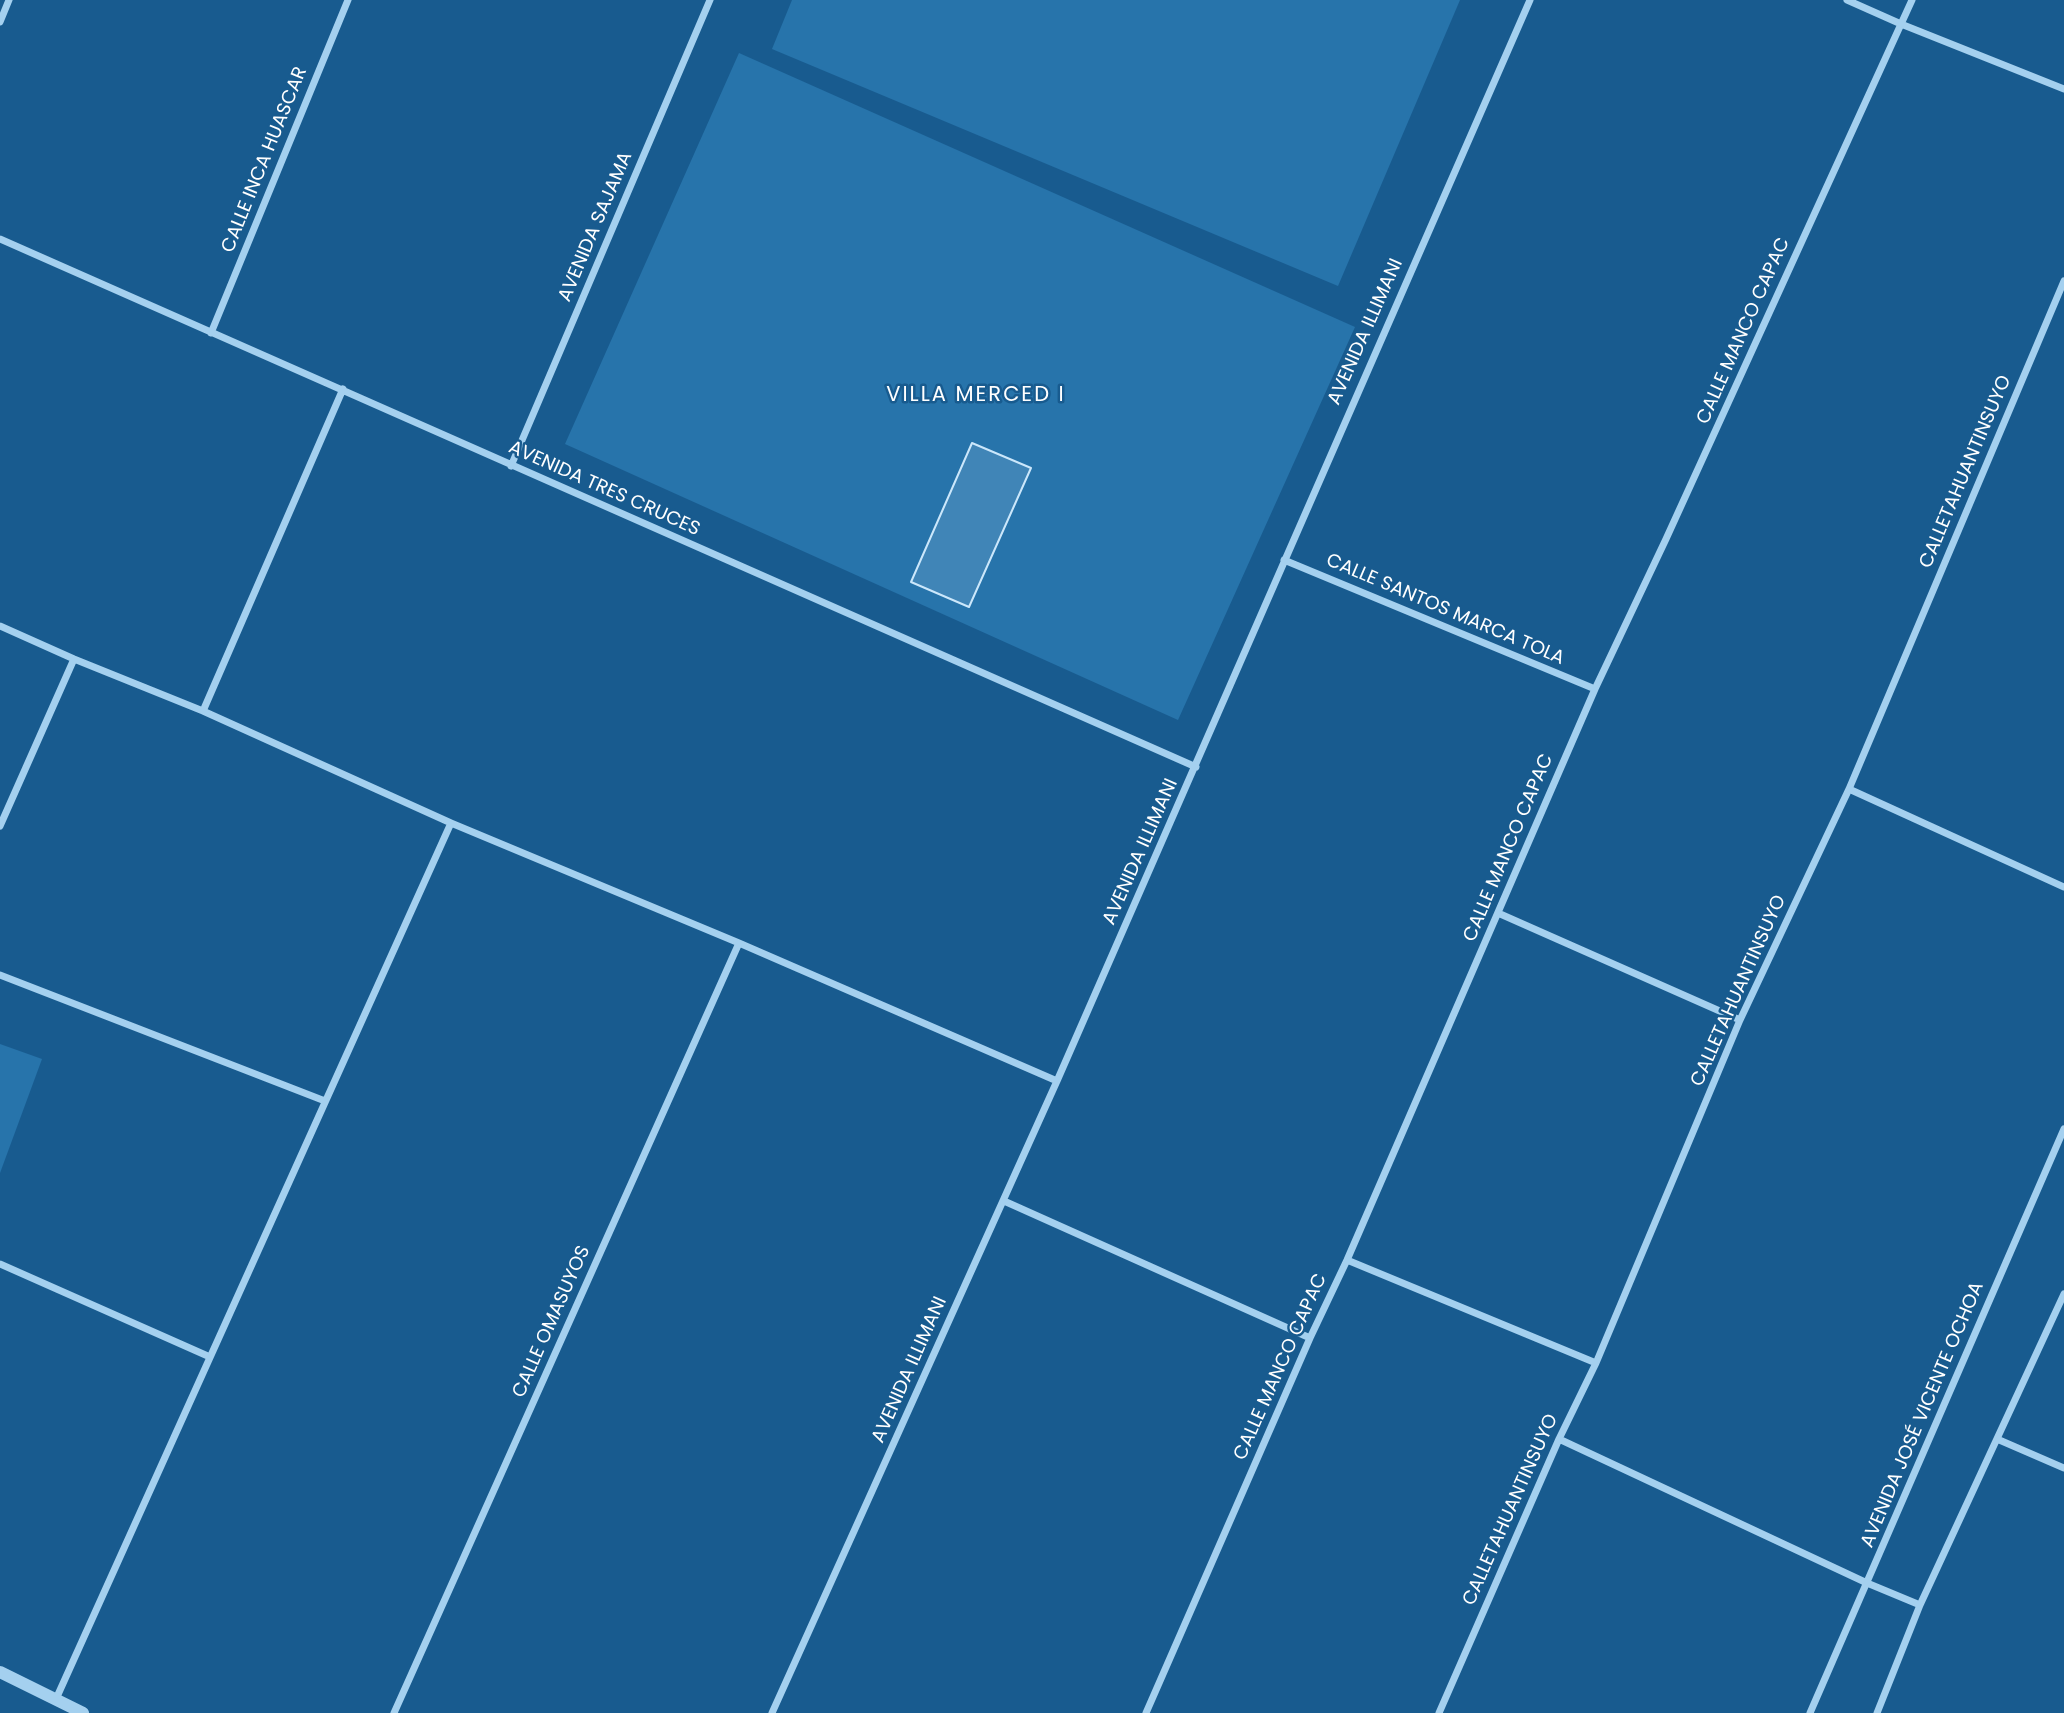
<!DOCTYPE html>
<meta charset="utf-8">
<style>
body{margin:0}
canvas{display:block;background:#185b8f}
</style>
<canvas width="2064" height="1713"></canvas>
<script>
const ctx = document.querySelector('canvas').getContext('2d');
ctx.lineJoin = 'round';
function fillPath(path, color) {
  ctx.fillStyle = color;
  ctx.fill(path, 'evenodd');
}
function strokePath(path, color, width, dash) {
  ctx.strokeStyle = color;
  ctx.lineWidth = width;
  ctx.lineCap = dash ? 'butt' : 'round';
  ctx.setLineDash(dash || []);
  ctx.stroke(path);
}
function write(font, color, halo, rows, align = 'center') {
  ctx.font = font + ' Poppins,sans-serif';
  ctx.lineWidth = 5;
  ctx.setLineDash([]);
  ctx.textBaseline = 'middle';
  ctx.strokeStyle = halo;
  ctx.fillStyle = color;
  for (const [text, x, y, turn = 0] of rows) {
    ctx.save();
    ctx.translate(x, y);
    ctx.rotate((+turn || 0) * Math.PI / 180);
    ctx.textAlign = isNaN(turn) ? turn : align;
    if (halo) ctx.strokeText(text, 0, 0);
    ctx.fillText(text, 0, 0);
    ctx.restore();
  }
}
const green = new Path2D(`
 M792,0H1460L1338,286L772,49Z
 M739,53L1355,327L1178,720L565,444Z
 M0,1044L42,1059L0,1173Z`);
const building = new Path2D(`
 M972,443L1031,468L969,607L911,582Z`);
const minor = new Path2D(`
 M1847,0L1901,24L2064,89
 M0,22L9,0
 M0,239L1196,767
 M211,333L348,0
 M511,466L710,0
 M1284,560L1595,689
 M0,626L74,659L203,711L451,823L739,943L1057,1081
 M203,711L343,389
 M1849,789L2064,887
 M0,826L74,659
 M1498,913L1740,1020
 M0,975L325,1101
 M1004,1201L1310,1338
 M1347,1260L1596,1363
 M0,1264L210,1357
 M1559,1439L1867,1583L1920,1605
 M1997,1439L2064,1468
 M56,1699L451,823
 M394,1713L739,943
 M772,1713L1057,1081L1530,0
 M1146,1713L1310,1338L1347,1260L1595,689L1666,539L1912,0
 M1439,1713L1559,1439L1596,1363L1740,1020L1849,789L2064,281
 M1810,1713L2064,1129
 M1877,1713L1920,1605L2064,1294`);
const tertiary = new Path2D(`
 M0,1672L83,1713`);
const streetNames = [
 ["CALLE INCA HUASCAR",265,160,-68],
 ["AVENIDA SAJAMA",596,227,-67],
 ["CALLE MANCO CAPAC",1744,331,-66],
 ["AVENIDA ILLIMANI",1366,332,-66],
 ["CALLETAHUANTINSUYO",1966,472,-67],
 ["AVENIDA TRES CRUCES",604,489,24],
 ["CALLE SANTOS MARCA TOLA",1445,610,23],
 ["CALLE MANCO CAPAC",1509,848,-67],
 ["AVENIDA ILLIMANI",1141,852,-66],
 ["CALLETAHUANTINSUYO",1739,991,-66],
 ["CALLE OMASUYOS",552,1322,-66],
 ["CALLE MANCO CAPAC",1281,1367,-66],
 ["AVENIDA ILLIMANI",910,1370,-66],
 ["AVENIDA JOSÉ VICENTE OCHOA",1923,1415,-67],
 ["CALLETAHUANTINSUYO",1511,1510,-66]
];
const neighbourhoodNames = [
 ["VILLA MERCED I",976,396]
];
fillPath(green, '#2774ab');
fillPath(building, '#4085b7');
strokePath(building, '#cbe7fb', 2);
strokePath(minor, '#a4d0ef', 7);
strokePath(tertiary, '#a4d0ef', 12);
write('19px', '#fff', '#185b8f', streetNames);
ctx.letterSpacing = '2px';
write('21px', '#fff', '#185b8f', neighbourhoodNames);
ctx.letterSpacing = '0px';
</script>
